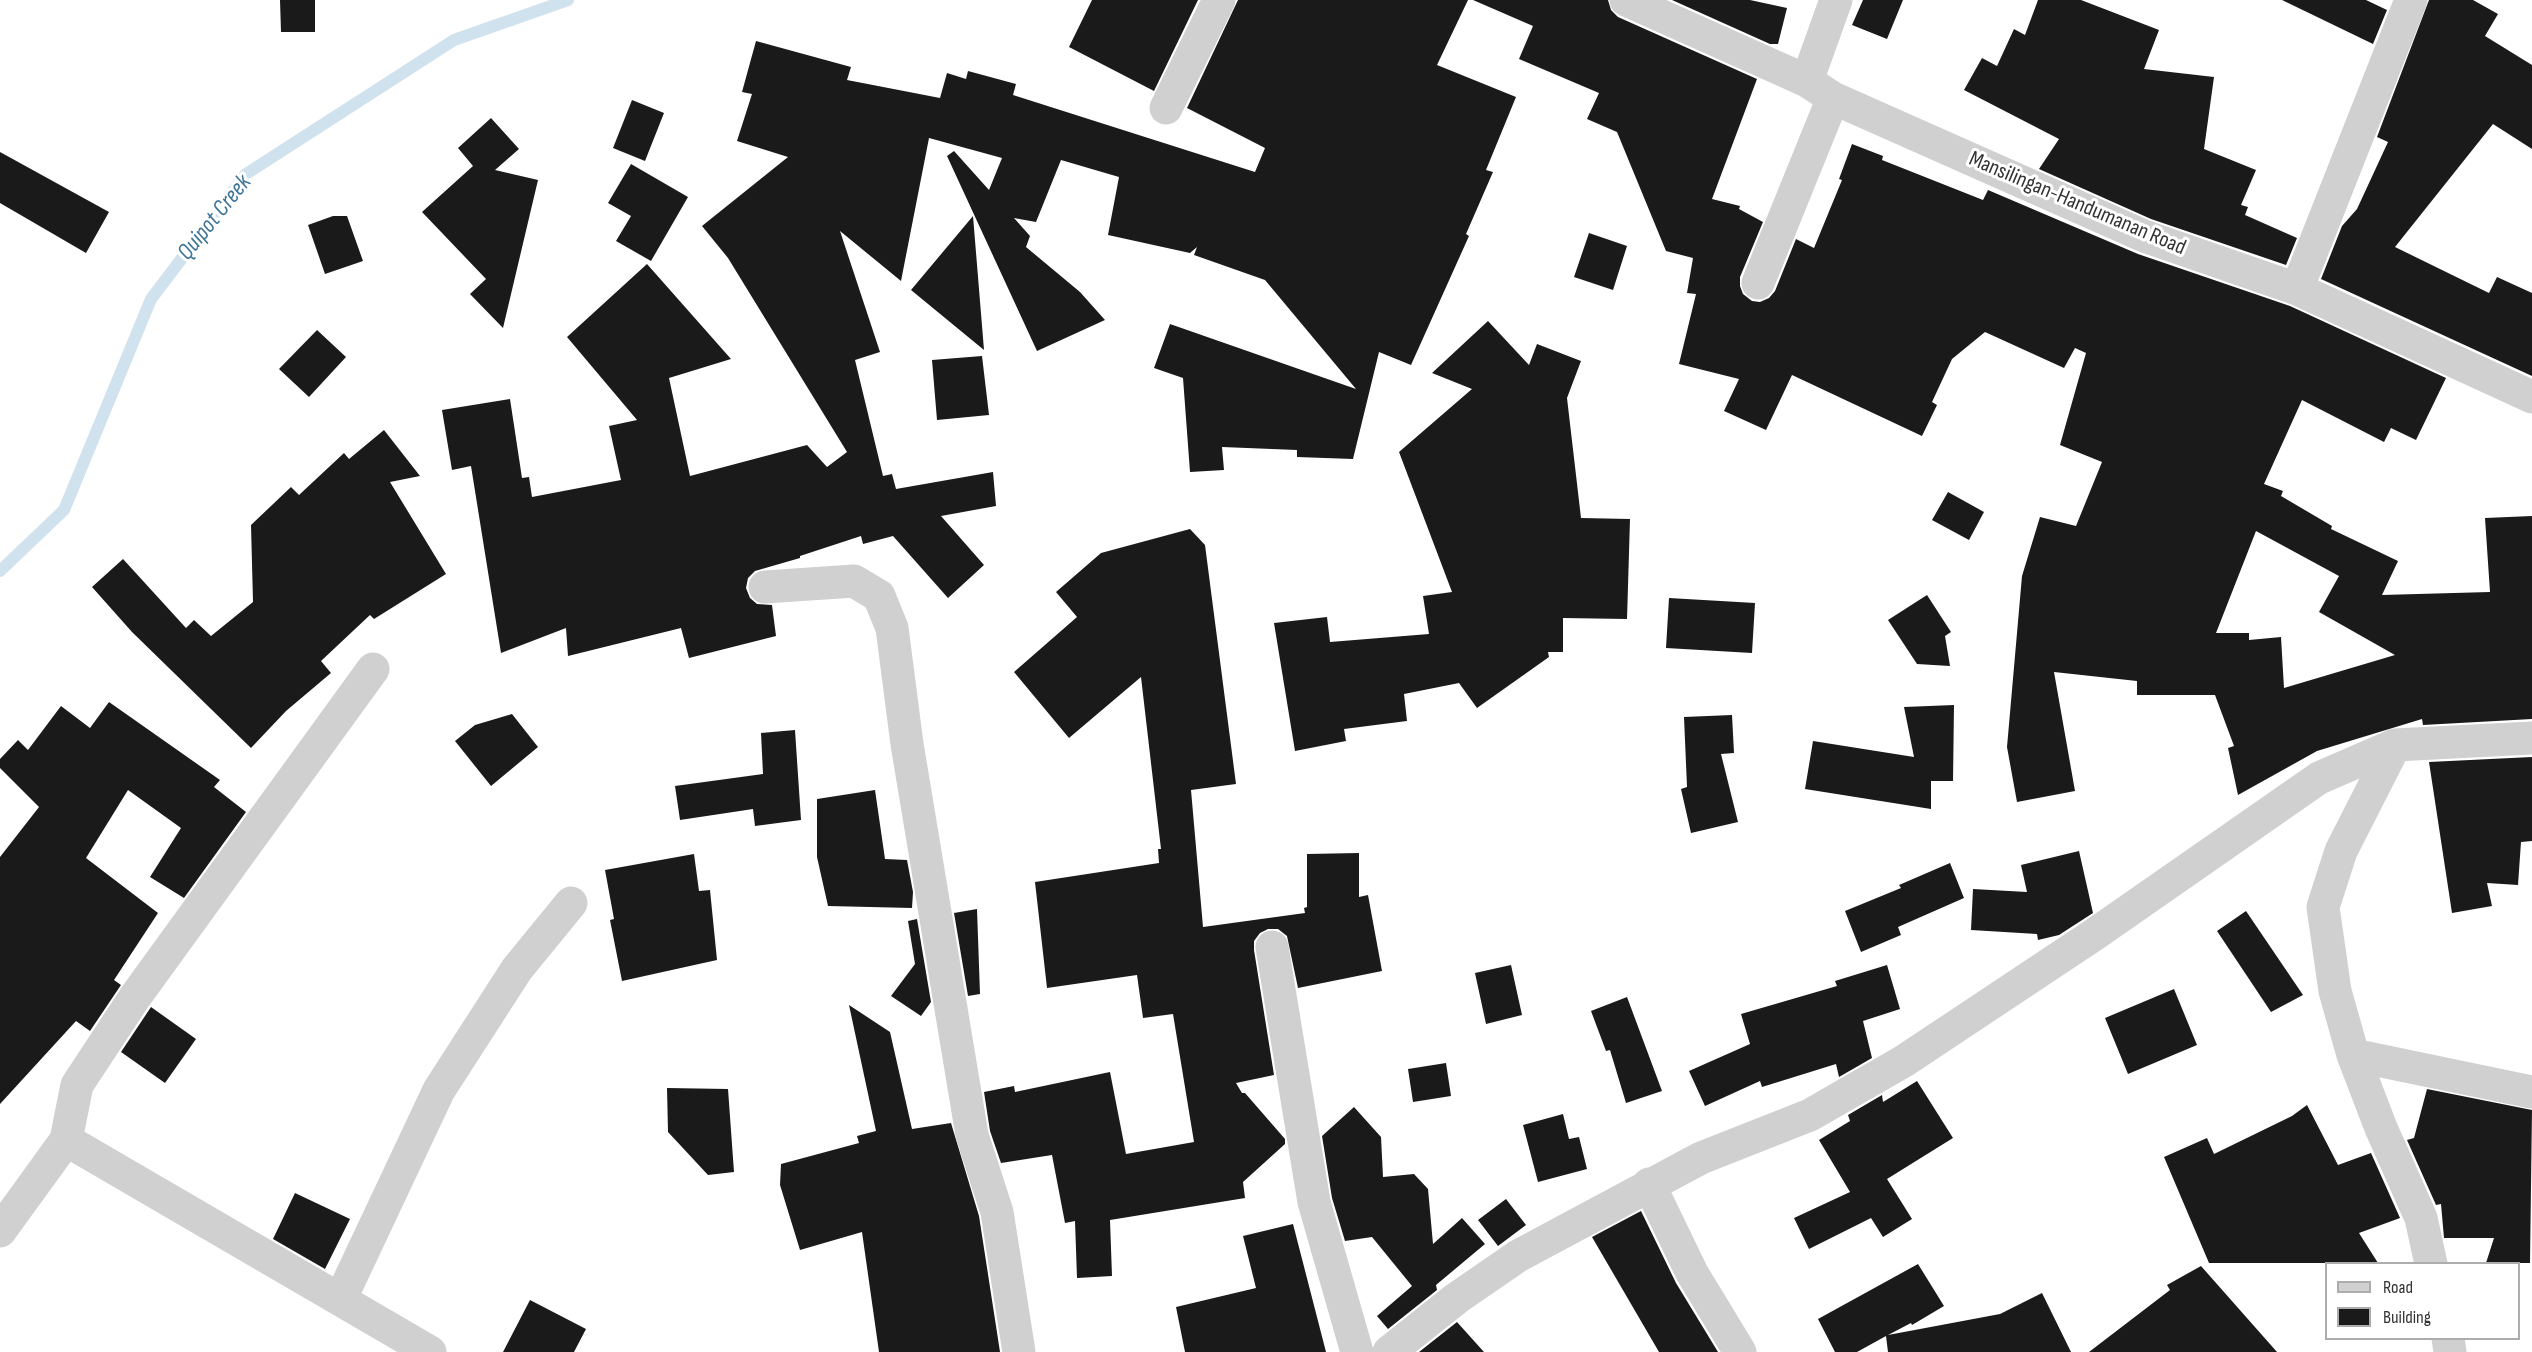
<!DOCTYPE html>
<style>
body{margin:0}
#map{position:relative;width:2532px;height:1352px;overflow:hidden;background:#fff;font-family:"Sofia Sans Condensed",sans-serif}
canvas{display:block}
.legend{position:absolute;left:2325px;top:1262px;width:195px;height:78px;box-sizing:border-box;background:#fff;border:2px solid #adadad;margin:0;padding:8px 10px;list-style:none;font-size:18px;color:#333}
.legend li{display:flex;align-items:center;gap:12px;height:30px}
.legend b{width:30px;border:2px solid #adadad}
</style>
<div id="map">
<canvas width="2532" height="1352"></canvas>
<ul class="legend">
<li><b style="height:8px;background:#d0d0d0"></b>Road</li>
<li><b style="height:16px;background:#1a1a1a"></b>Building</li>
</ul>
</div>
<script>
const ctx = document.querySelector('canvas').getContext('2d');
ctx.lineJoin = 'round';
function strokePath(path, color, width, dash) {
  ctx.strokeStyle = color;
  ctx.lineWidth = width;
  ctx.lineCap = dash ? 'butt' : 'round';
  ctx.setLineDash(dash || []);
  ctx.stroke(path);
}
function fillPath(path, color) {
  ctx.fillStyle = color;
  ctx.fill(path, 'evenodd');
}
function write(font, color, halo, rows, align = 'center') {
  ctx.font = font + ' "Sofia Sans Condensed",sans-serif';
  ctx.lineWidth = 6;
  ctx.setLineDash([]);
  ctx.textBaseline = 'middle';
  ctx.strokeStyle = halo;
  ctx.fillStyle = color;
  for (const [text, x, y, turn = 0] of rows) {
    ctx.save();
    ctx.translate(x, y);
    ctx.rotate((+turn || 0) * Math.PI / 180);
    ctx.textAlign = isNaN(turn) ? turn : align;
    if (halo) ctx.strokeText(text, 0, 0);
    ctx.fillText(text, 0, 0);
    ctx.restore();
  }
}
const stream = new Path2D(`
 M0,571L64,510L151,299L246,174L454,40L568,0`);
const building = new Path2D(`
 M280,0H315V32H281Z
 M1092,0H1198L1154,91L1069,47Z
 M1238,0H1468L1437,65L1516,97L1486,170L1493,172L1466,234L1469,236L1411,365L1379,352L1353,459L1297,457V450L1222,447L1224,470L1190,472L1183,378L1154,368L1170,324L1356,389L1265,280L1194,255L1197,247L1190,253L1108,235L1119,177L1061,160L1036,222L1014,218L1030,236L1026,247L1080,292L1105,320L1037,351L947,156L954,151L989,190L1002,158L929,138L901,281L840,231L880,352L855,360L883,476L892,474L896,489L993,472L996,506L941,516L984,565L948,598L893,536L863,544L861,536L800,556V558L755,571L748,578L746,588L750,598L757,604L772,605L776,636L689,658L681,628L568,656L566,628L501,653L471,466L452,470L442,410L510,399L522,478L529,477L532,497L621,480L609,426L637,420L567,337L647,264L731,359L669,378L690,476L807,445L827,467L847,452L728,258L702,226L788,157L737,141L752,94L742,92L756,41L851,67L847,80L940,98L947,73L966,79L968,71L1016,84L1013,95L1255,172L1265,148L1187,108Z
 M1473,0H1608L1611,10L1618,17L1757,79L1712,199L1740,206L1739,209L1763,222L1740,277V286L1743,294L1752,301L1760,302L1769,298L1775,291L1796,239L1814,248L1842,180L1839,179L1852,144L1883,156L1882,160L1983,200L1988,190L2138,254L2290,306L2446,378L2416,440L2391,428L2384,442L2302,400L2264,484L2283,491L2281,496L2332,526L2331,529L2398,561L2382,595L2490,592L2485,518L2532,516V719L2423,725L2422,719L2317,751L2238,795L2228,748L2234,746L2215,695H2137V681L2054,672L2075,791L2017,802L2007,747L2022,576L2040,517L2076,526L2102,462L2060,445L2086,353L2075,348L2064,368L1985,332L1952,359L1932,402L1937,405L1922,436L1792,375L1766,430L1724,411L1739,379L1679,364L1696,294L1687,293L1693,258L1666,251L1617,132L1587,119L1599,93L1519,59L1533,26ZM2256,531L2339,576L2319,612L2395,655L2284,688L2281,637L2249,640V633H2216Z
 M1672,0H1750L1787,8L1778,44H1770Z
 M1863,0H1903L1887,39L1852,25Z
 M2038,0H2081L2159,30L2144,69L2214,77L2204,149L2256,170L2241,205L2248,207L2245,215L2297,238L2286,265L2151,219L2039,169L2059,139L1964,90L1982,58L1997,66L2014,29L2025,35Z
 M2282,0H2366L2387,10L2373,44Z
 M2429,0H2473L2498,14L2485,36L2532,65V149L2493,124L2395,247L2489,293L2497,277L2532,293V376L2321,279L2342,226L2357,209L2388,142L2377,137Z
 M632,100L664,113L645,161L613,148Z
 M491,118L519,149L495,170L538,180L503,328L470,294L486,279L422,212L473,166L458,148Z
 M0,152L109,212L86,253L0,203Z
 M631,164L688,197L651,261L616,241L631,216L608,203Z
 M333,216H347L363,261L325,274L308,225Z
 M973,216L984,350L911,290Z
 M1589,233L1627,246L1613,290L1574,277Z
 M1488,321L1529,365L1537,344L1581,361L1567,398L1581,518L1630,519L1627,619L1563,618V652H1548L1549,657L1477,708L1459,683L1404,694L1407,721L1344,729L1346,741L1295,751L1274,623L1327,617L1330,642L1429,634L1423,596L1452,592L1399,452L1472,389L1432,373Z
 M317,330L346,357L309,397L279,369Z
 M982,356L989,415L937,420L932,360Z
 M384,430L420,476L390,482L446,574L374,619L370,615L321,661L331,673L286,711L251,748L132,632L92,587L123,559L186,628L194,620L211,636L253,602L251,525L291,487L299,495L344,453L349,459Z
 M1948,492L1984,512L1969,540L1932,520Z
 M1190,529L1205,545L1236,784L1191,790L1203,927L1305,913L1304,908L1307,907V854L1359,853V897L1368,895L1382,971L1298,988L1287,936L1278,929H1268L1260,933L1254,941V950L1274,1075L1236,1083L1242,1093H1245L1285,1139V1144L1243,1182L1245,1198L1110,1220L1112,1276L1077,1278L1075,1221L1065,1223L1052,1155L1001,1163L990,1131L984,1092L1014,1086L1015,1092L1110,1072L1126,1154L1194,1142L1173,1014L1143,1018L1137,975L1047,988L1035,882L1159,863L1158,849H1161L1141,677L1069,738L1014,672L1077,617L1056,592L1101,553Z
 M1927,595L1951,632L1945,636L1950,666L1917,664L1888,620Z
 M1669,598L1755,603L1752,653L1666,648Z
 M109,702L220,780L214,787L246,812L184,898L150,877L181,828L128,790L86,858L158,913L114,980L121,985L90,1031L76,1021L0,1104V857L39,807L0,768V759L18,740L28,750L61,706L90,728Z
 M1954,705L1953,781H1931V809L1805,789L1813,741L1914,757L1904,707Z
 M512,714L538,747L491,786L455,741L475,725Z
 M1732,715L1734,753L1721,754L1738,822L1691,833L1681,789L1687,787L1684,717Z
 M795,730L801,820L755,826L753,809L680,820L675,786L763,774L761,733Z
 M2532,757V841L2521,842L2518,885L2487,883L2492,906L2452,913L2429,762Z
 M875,790L885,859L907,860L913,892L912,908L828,906L817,857V799Z
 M2079,851L2093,913L2059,935L2038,940L2037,934L1971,930L1973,889L2027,892L2021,865Z
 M694,854L699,891L710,890L717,960L622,981L610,920L614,919L605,870Z
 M1950,863L1964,898L1898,927L1901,935L1861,952L1845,911L1901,888L1899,885Z
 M977,909L980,994L968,996L954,913Z
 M2246,911L2303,995L2271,1012L2217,931Z
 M917,919L931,1002L921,1016L891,996L915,964L908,921Z
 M1511,965L1522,1015L1486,1024L1475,973Z
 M1887,965L1900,1009L1863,1021L1872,1058L1839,1077L1836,1064L1762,1087L1760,1081L1705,1106L1689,1071L1750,1044L1741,1014L1837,986L1835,981Z
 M2174,989L2197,1045L2128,1074L2105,1018Z
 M1627,997L1662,1091L1626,1103L1610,1050L1606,1051L1591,1011Z
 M849,1005L890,1032L912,1129L951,1123L979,1216L1000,1352H879L862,1232L800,1250L780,1185L781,1164L859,1143L857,1136L876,1131Z
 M151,1007L196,1039L165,1083L121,1052Z
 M1446,1063L1451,1096L1413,1102L1408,1069Z
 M1917,1081L1953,1138L1887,1179L1912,1219L1883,1237L1871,1218L1809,1249L1794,1218L1850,1192L1819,1140L1850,1121L1848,1115L1882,1095L1883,1102Z
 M667,1088L728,1089L734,1172L708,1175L668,1132Z
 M2427,1089L2532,1110L2530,1263H2486L2494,1238H2444L2441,1204L2436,1205L2407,1140L2414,1138Z
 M2307,1105L2338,1165L2371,1153L2400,1218L2359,1233L2378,1263H2209L2164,1157L2207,1138L2214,1154L2292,1116Z
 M1354,1107L1381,1137L1383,1177L1414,1174L1428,1189L1433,1244L1462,1218L1485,1244L1436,1285L1437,1290L1388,1329L1377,1316L1412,1286L1372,1237L1345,1241L1332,1198L1322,1136Z
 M1563,1114L1569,1139L1579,1137L1587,1169L1538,1182L1523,1125Z
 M295,1193L350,1219L325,1269L273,1239Z
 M1506,1199L1526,1225L1498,1246L1478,1220Z
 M1641,1211L1676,1283L1718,1352H1659L1592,1237Z
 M1293,1224L1326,1352H1185L1176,1307L1256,1288L1243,1236Z
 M1918,1264L1944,1306L1912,1325L1911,1323L1888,1335L2000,1314L2042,1293L2071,1352H1888L1886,1336L1857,1352H1835L1818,1319Z
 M2201,1266L2277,1352H2089L2170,1290L2167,1285Z
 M530,1300L586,1329L574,1352H503Z
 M1457,1322L1484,1352H1419Z`);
const minor = new Path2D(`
 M1626,0L1807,81L1833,98L2144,236L2297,289L2532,397
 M1807,81L1836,0
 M1166,108L1219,0
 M1758,283L1833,98
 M2297,289L2411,0
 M765,587L854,581L879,596L892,628L907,744L972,1135L997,1212L1019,1352
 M373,669L135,997L77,1085L66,1140L430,1352
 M2395,745L2341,851L2323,907L2335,991L2353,1055L2381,1128L2421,1218L2431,1264
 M1272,947L1314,1202L1357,1352
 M2353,1055L2532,1092
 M1649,1184L1692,1273L1740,1352
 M0,1231L66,1140
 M341,1298L439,1090L517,969L571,903
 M2448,1338L2450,1352
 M1389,1352L1457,1298L1518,1256L1701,1158L1810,1115L1904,1061L2095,934L2319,778L2395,745L2532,738`);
const streetNames = [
 ["Mansilingan-Handumanan Road",2077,204,23]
];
const waterNames = [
 ["Quipot Creek",215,218,-51]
];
strokePath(stream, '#cfe2ee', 12);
fillPath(building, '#1a1a1a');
strokePath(minor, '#d0d0d0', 33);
write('22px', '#333', '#fff', streetNames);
write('italic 24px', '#3f7597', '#fff', waterNames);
</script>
